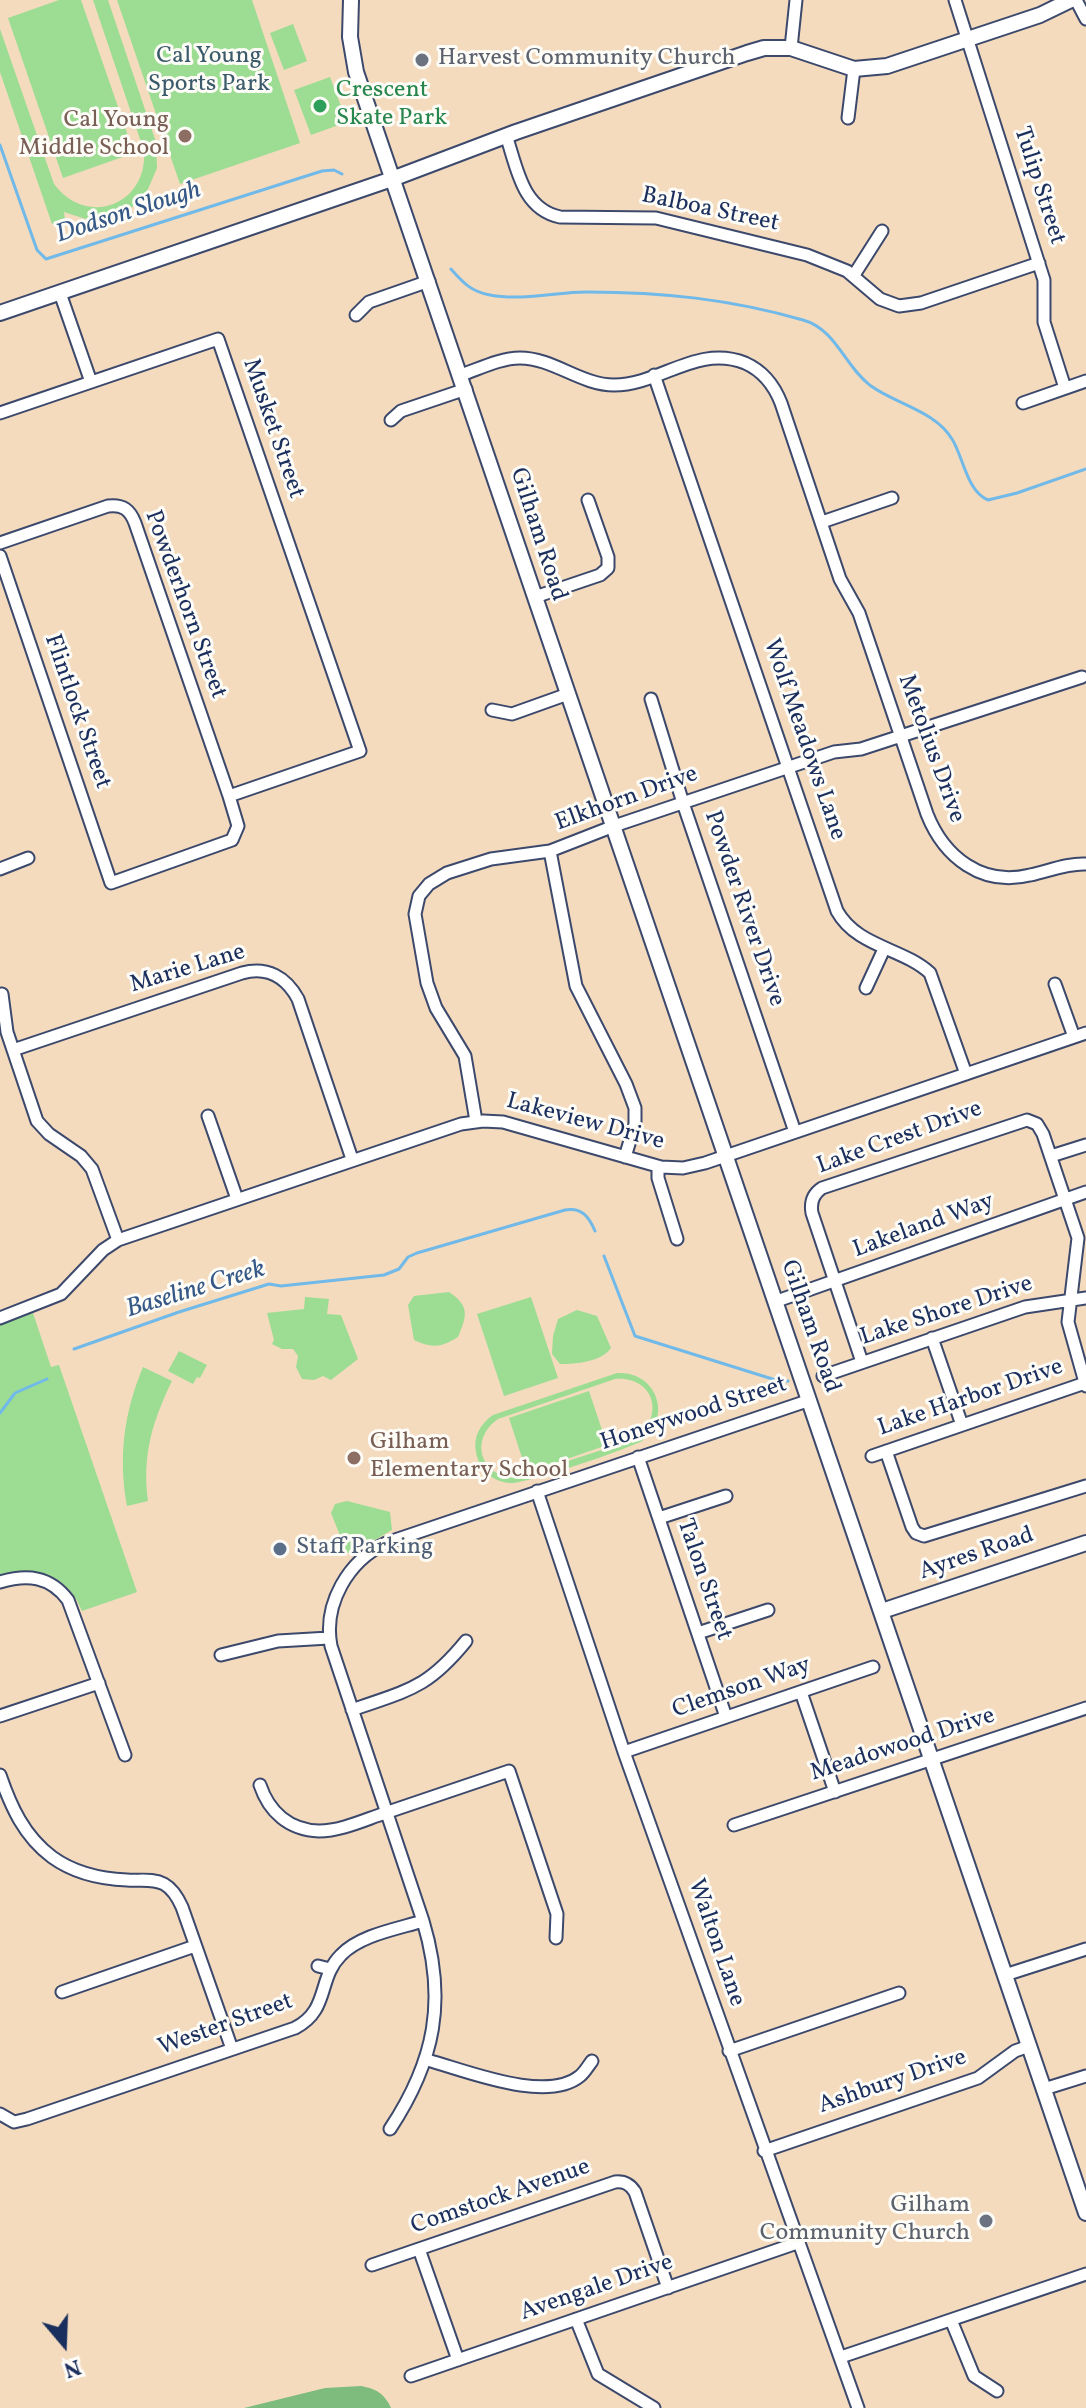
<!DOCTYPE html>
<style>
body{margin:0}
#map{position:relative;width:1086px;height:2408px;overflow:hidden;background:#f4dbbe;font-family:Vollkorn,serif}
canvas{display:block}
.north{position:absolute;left:24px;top:2304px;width:80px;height:80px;-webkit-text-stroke:6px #fdfcf7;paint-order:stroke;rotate:161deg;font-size:22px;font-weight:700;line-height:32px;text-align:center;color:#1b2f5e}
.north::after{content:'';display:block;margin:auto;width:28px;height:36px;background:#1b2f5e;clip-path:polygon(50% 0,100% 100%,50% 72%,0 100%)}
</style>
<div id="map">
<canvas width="1086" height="2408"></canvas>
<div class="north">N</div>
</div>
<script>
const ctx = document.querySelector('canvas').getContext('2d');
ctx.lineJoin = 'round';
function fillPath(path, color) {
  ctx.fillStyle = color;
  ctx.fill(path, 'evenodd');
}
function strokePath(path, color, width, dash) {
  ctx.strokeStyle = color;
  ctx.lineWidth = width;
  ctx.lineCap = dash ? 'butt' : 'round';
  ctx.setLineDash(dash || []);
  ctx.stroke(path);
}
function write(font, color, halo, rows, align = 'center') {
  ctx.font = font + ' Vollkorn,serif';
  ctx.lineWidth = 6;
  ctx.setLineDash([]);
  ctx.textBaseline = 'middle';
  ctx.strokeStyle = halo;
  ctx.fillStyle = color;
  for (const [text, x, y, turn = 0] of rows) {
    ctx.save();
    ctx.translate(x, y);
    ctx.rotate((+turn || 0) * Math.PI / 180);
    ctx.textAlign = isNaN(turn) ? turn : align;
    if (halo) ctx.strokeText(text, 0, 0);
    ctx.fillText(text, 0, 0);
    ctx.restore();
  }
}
const green = new Path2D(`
 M59,0H81L134,153L63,178L8,18Z
 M93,0H108L156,142L157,168L145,196L123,215L92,221L64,212L65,219L52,224L0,72V29L54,184C86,228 148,205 144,151Z
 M117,0H252L300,143L180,184Z
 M293,24L307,61L284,70L270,33Z
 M330,77L347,122L311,135L294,90Z
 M449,1292C470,1306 467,1316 458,1337C441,1348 431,1348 414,1340L408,1305L414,1296Z
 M305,1297L329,1299L327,1314L341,1315L358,1359L331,1380L323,1376L314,1380L302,1379L296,1367L298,1356L293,1349H282L272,1344L274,1340L267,1313L304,1309Z
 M531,1297L558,1378L504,1396L477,1314Z
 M577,1310L597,1316L611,1348C601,1362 576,1364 560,1364L552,1354L553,1336L558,1319Z
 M33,1313L51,1367L59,1365L137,1592L82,1611C68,1575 35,1564 0,1575V1325Z
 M179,1351L207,1365L200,1378L197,1377L193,1384L168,1371Z
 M143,1367L172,1381C152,1422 142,1456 148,1501L127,1506C118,1458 124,1412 143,1367Z
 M617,1373C657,1371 673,1417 642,1441C624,1450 527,1484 510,1483C493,1482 479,1470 476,1452C473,1437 480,1424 493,1415ZM615,1379C654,1376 666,1416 635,1439L516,1478C480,1477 469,1439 498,1419Z
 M589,1391L607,1445L527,1473L509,1418Z
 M347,1501L390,1512L392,1530L354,1552L347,1553L331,1513L335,1504Z`);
const forest = new Path2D(`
 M361,2386C376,2389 384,2393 391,2408H244L325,2388Z`);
const stream = new Path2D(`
 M0,145L37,250L46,259L322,171L334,170L342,174
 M451,269C463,283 472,292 490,295C521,301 556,292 587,292C662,292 730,299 803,320C836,329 845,367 871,386C896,404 935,411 952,439C963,456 967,492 988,500L1017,493L1086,469
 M604,1256L635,1336L782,1382L788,1381
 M74,1349L179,1312L269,1284L281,1286L384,1275L399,1269L408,1257L417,1253L565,1210C582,1207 589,1217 595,1231
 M0,1413L15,1393L47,1379`);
const minor = new Path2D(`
 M955,0L1044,280V322L1065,388
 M1076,0L1086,19
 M791,48L796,0
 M848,118L854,69
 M506,135C517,168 522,209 560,217L656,218L807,255L847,271L880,299L899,306L921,303L1039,263
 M854,275L882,231
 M60,293L91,382
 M356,315L369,302L429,281
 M461,375C479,369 500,358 520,358C553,358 581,385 614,385C660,385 697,344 745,363C763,371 774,385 781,403L840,579L859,613L927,814C944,857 982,887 1030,875C1049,871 1067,863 1086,864
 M654,375L837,911C857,947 903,948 930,973L966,1074
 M1023,403L1086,381
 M0,413L218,339L360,751L229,796L238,826L232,840L111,883L0,556
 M391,420L401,411L466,389
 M822,522L892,498
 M0,543L108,506C123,504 130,510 135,523L229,796
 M535,597L600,575L608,568V557L588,500
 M651,699L683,803L795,1132
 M492,710L512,714L568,694
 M550,851L576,986L626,1084L635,1108V1124L625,1157
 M0,869L28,858
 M1055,984L1074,1037
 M866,988L884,949
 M2,994L7,1032L37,1121L49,1134L81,1156L92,1169L118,1240
 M13,1050L242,973C267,966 286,977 298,999L352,1159
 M208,1116L237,1199
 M476,1121L465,1056L436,1008L427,983L415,914L419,896L429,884L447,873L491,859L550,851L614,826L834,752L861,749L1082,677
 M1051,1156L1086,1145
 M658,1166V1178L677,1239
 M777,1301L1086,1192
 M0,1318L61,1294L103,1250L118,1240L461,1124L483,1121L503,1122L661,1167L683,1168L705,1163L1086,1033
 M932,1338L962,1425
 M862,1362L812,1213C810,1202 813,1194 822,1188L1027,1120L1037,1124L1043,1134L1078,1238L1068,1322L1086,1386
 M823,1376L1025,1307L1086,1298
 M886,1451L912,1527L916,1533L924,1536L1086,1486
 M872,1456L1085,1383
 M638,1457L726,1717
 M537,1491L624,1752L858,2408
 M659,1518L726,1496
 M0,1582C27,1574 50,1576 68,1600L125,1755
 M698,1633L768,1610
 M221,1655L278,1641L329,1638
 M801,1692L835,1792
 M352,1710C408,1690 427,1689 466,1641
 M0,1716L99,1683
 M624,1752L873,1667
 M0,1775C11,1807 24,1836 52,1857C74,1873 101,1879 127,1880C139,1881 153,1878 164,1884C173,1889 178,1898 182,1907L232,2049
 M260,1785C269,1812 289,1830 319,1831C341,1831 364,1820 385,1813C427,1799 468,1785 509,1771L557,1914L556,1938
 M734,1825L1086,1708
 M318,1966L330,1969
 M1005,1975L1086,1949
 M62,1992L195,1946
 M729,2051L899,1993
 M427,2060C465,2070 546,2104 580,2076C585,2072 588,2066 592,2061
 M1044,2089L1086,2076
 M0,2114L14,2122L27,2119L295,2028C330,2010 317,1979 341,1955C360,1935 397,1929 423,1921
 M390,2129C435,2061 447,2000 423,1921L331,1646C323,1604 348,1561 386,1543L810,1400
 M764,2151L978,2078L1015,2051L1029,2046
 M419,2249L458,2360
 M372,2265L615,2182C624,2181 630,2184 635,2192L668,2288
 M576,2319L598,2374L654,2408
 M951,2320L974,2376L997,2391
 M841,2357L1086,2274
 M411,2376L797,2243`);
const tertiary = new Path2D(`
 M351,0L350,37L356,72L1086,2213
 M0,313L392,179L516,132L747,53L764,48H791L854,69L887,66L1040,15L1071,0
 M882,1611L1086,1543`);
const markers = [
 [422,60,8,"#6b7280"],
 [320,106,8,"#2e9e5b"],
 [185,136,8,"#8d6e63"],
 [354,1458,8,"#8d6e63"],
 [280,1549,8,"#5c6f8a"],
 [986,2221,8,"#6b7280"]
];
const parkNames = [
 ["Cal Young",209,58],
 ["Sports Park",209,86]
];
const worshipNames = [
 ["Harvest Community Church",438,60],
 ["Gilham",970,2207,"right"],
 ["Community Church",970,2235,"right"]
];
const leisureNames = [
 ["Crescent",336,92],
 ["Skate Park",336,120]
];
const educationNames = [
 ["Cal Young",169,122],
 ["Middle School",169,150],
 ["Gilham",370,1444,"left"],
 ["Elementary School",370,1472,"left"]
];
const streetNames = [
 ["Tulip Street",1038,186,72],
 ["Balboa Street",710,211,12],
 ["Musket Street",272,429,71],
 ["Gilham Road",537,535,72],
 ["Powderhorn Street",184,605,70],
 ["Flintlock Street",76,712,71],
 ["Wolf Meadows Lane",803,740,71],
 ["Metolius Drive",930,749,70],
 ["Elkhorn Drive",627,800,-20],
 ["Powder River Drive",743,909,71],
 ["Marie Lane",188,970,-17],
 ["Lakeview Drive",585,1123,15],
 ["Lake Crest Drive",900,1139,-20],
 ["Lakeland Way",924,1227,-20],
 ["Lake Shore Drive",947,1312,-18],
 ["Gilham Road",809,1327,71],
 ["Lake Harbor Drive",971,1399,-19],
 ["Honeywood Street",694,1415,-18],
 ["Ayres Road",977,1555,-19],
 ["Talon Street",703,1580,71],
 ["Clemson Way",742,1689,-19],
 ["Meadowood Drive",903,1746,-18],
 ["Walton Lane",715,1943,71],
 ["Wester Street",226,2026,-20],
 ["Ashbury Drive",893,2083,-19],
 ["Comstock Avenue",501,2198,-19],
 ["Avengale Drive",597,2289,-19]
];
const serviceNames = [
 ["Staff Parking",296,1549]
];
const waterNames = [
 ["Dodson Slough",129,214,-18],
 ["Baseline Creek",196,1291,-17]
];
fillPath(green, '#9cdd93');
fillPath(forest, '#7dbc7d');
strokePath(stream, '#70b9e8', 3);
strokePath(minor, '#3c496c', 15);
strokePath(tertiary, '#3c496c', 18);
strokePath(minor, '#fff', 11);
strokePath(tertiary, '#fff', 14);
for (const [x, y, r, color] of markers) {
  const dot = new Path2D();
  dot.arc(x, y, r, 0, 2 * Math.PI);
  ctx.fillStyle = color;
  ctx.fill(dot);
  strokePath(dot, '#fdfcf7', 3);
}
write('24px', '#3b5a6b', '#fdfcf7', parkNames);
write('24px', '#5b616d', '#fdfcf7', worshipNames, 'left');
write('24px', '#27864d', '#fdfcf7', leisureNames, 'left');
write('24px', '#785e54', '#fdfcf7', educationNames, 'right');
write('24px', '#1b2f5e', '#fdfcf7', streetNames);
write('24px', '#4e5e75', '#fdfcf7', serviceNames, 'left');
write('italic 26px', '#355887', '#fdfcf7', waterNames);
</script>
